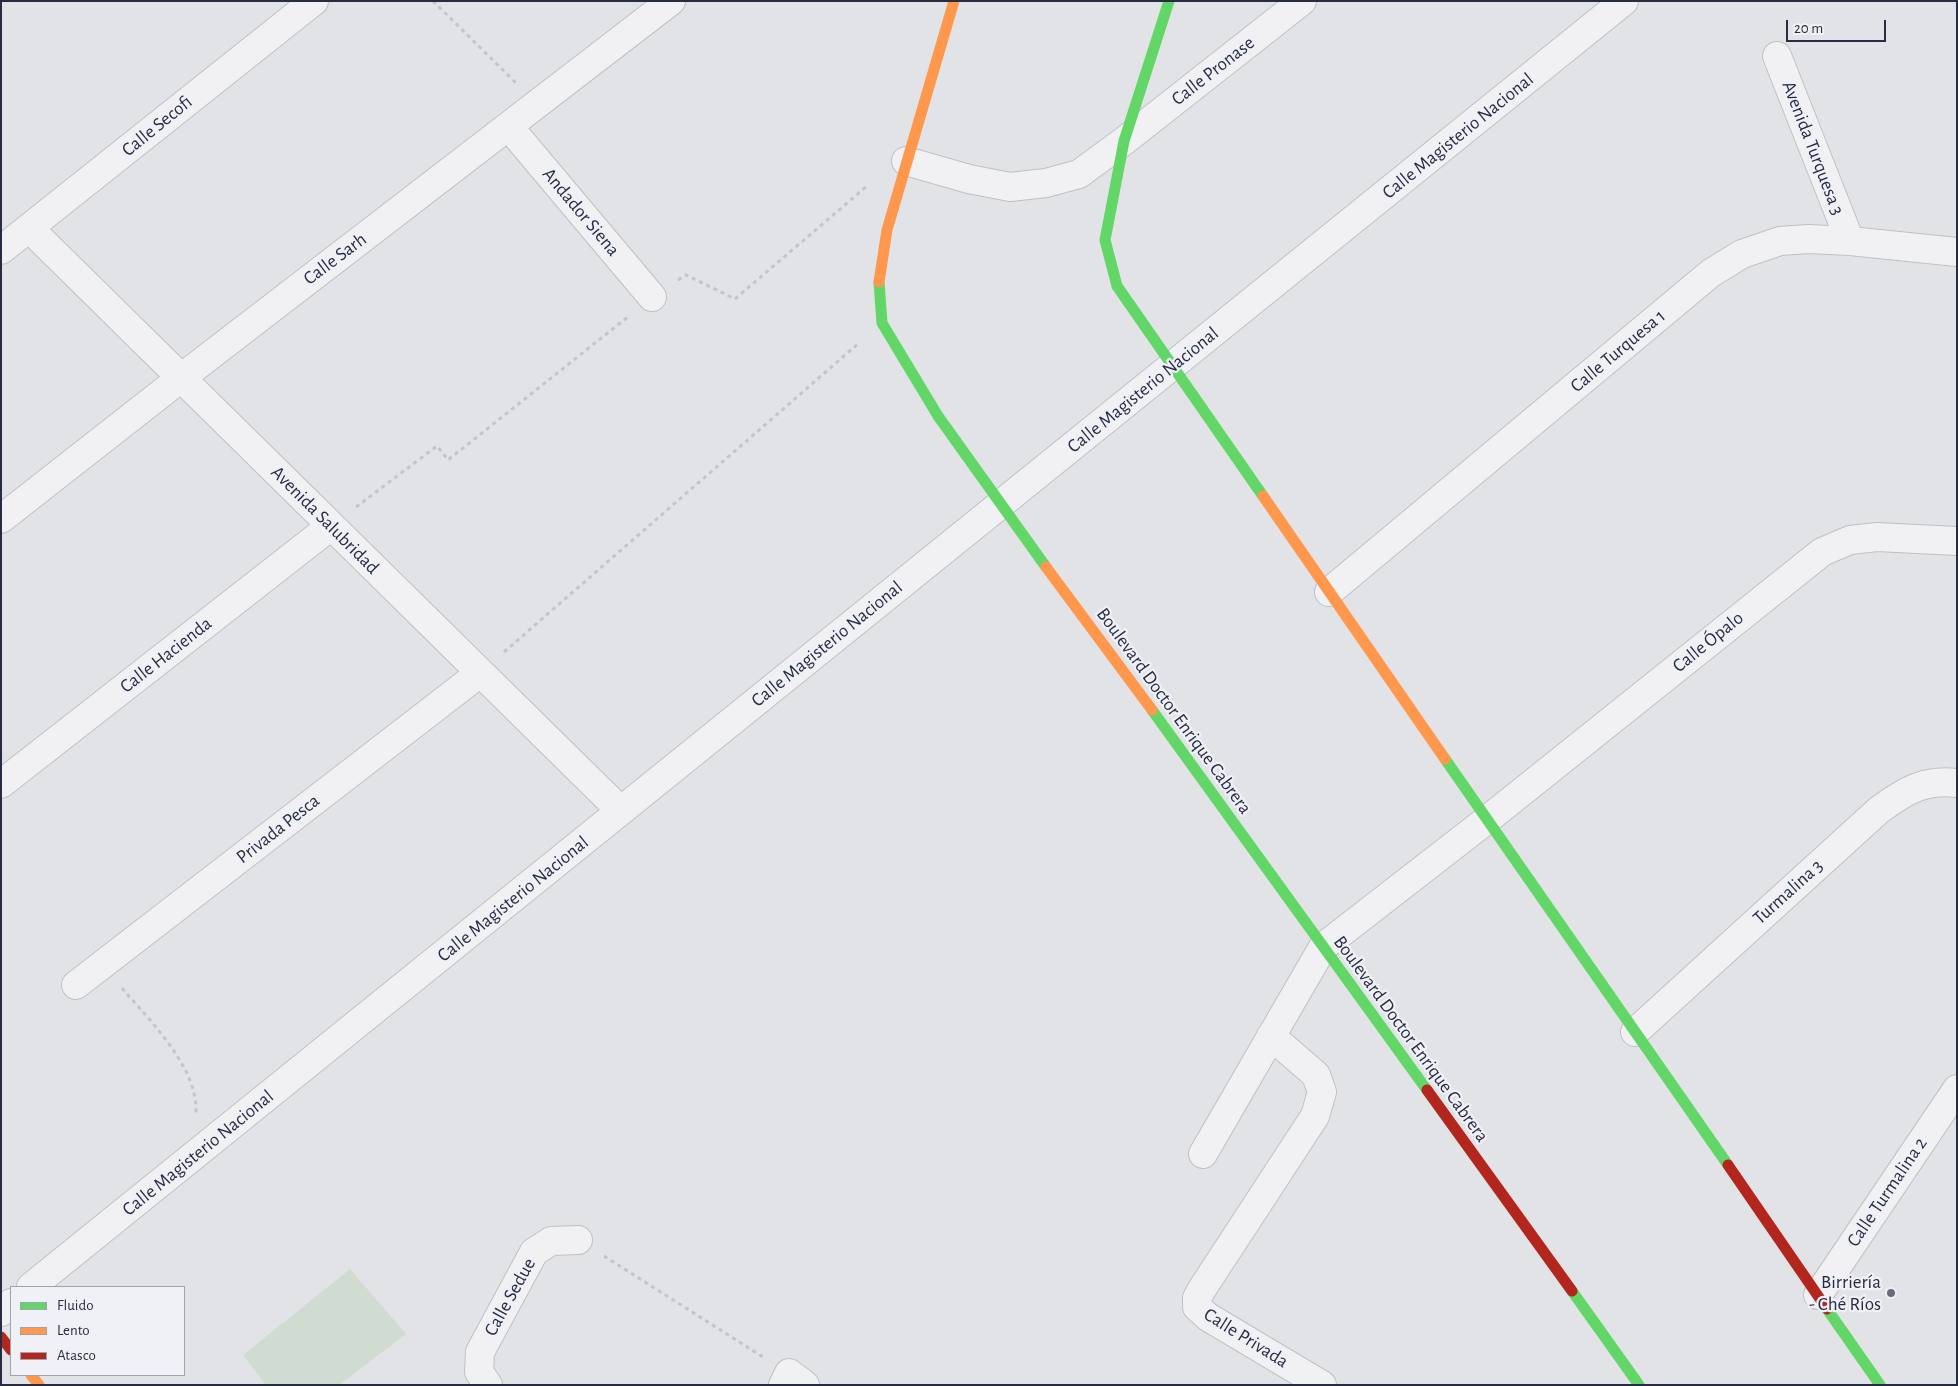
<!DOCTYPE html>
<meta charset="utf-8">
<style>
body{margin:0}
#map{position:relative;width:1958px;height:1386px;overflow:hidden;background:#e2e3e7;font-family:"Alegreya Sans",sans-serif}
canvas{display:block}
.frame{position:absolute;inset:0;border:2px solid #282c42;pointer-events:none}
.legend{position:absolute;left:10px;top:1286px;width:175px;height:90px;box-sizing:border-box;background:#eff1f7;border:1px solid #9fa2af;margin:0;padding:6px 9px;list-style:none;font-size:15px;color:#282c42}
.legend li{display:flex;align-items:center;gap:10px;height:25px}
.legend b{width:25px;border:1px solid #9fa2af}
.scale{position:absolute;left:1786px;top:20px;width:100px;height:22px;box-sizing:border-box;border:2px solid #282c42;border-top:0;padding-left:6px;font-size:15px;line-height:18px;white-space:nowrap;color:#282c42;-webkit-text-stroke:4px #eff1f7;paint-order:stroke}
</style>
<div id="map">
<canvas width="1958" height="1386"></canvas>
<div class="frame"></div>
<ul class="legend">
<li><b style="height:6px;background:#63d668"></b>Fluido</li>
<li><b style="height:6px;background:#ff974d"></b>Lento</li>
<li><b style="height:6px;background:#b3261e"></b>Atasco</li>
</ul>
<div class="scale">20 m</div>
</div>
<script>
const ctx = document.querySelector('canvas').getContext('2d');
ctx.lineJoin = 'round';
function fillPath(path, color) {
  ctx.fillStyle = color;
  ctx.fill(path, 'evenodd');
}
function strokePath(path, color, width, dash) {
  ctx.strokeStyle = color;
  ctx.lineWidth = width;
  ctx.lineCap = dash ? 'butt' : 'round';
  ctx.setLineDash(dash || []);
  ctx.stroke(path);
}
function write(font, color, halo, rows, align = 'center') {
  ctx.font = font + ' "Alegreya Sans",sans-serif';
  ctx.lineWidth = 4.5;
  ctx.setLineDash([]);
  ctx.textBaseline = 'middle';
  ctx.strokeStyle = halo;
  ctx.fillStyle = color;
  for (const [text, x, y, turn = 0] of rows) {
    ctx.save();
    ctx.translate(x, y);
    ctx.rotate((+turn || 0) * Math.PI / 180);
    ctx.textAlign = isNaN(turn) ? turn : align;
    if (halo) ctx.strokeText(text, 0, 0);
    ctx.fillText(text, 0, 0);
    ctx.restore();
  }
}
const green = new Path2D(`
 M350,1269L406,1334L339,1385H266L243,1355Z`);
const path = new Path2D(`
 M433,1L516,83
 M678,280L686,275L735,299L867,186
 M356,507L437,446L448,460L629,316
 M504,652L859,343
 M122,988C150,1021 198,1067 196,1113
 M604,1256L763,1357`);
const street = new Path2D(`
 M1777,56L1850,241
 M509,127L652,297
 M906,161L969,179L1010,187L1046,183L1079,174L1124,141L1302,1
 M29,228L621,811
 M1,250L314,1
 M1,519L181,378L671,1
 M1329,592L1711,273L1742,254L1780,241L1808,239L1850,241L1957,252
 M1,784L331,526
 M76,985L480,673
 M1635,1032L1879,810C1905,791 1924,779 1957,783
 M1271,1036L1316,1075L1322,1092L1315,1116L1202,1289L1197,1298V1307L1208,1317L1322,1385
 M1203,1154L1323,947L1488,819L1822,552L1850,540L1877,537L1957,541
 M31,1287L1624,1
 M1818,1295L1957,1089
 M1,1312L11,1303
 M488,1385L479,1372L480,1352L534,1252L551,1241L578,1240
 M783,1385L789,1373L805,1385`);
const fast = new Path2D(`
 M1169,1L1124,141L1105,240L1117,286L1263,496
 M879,282L882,323L938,416L1046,567
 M1152,710L1427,1090
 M1445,759L1728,1165
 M1572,1291L1639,1385
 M1827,1309L1880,1385`);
const slow = new Path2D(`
 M879,282L887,230L954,1
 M1263,496L1445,759
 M1046,567L1152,710
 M31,1375L39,1385`);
const jam = new Path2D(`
 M1427,1090L1572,1291
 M1728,1165L1827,1309
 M1,1337L11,1350`);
const markers = [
 [1891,1293,5,"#696c7c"]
];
const streetNames = [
 ["Calle Pronase",1213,71,-38],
 ["Calle Secofi",157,126,-39],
 ["Calle Magisterio Nacional",1458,136,-39],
 ["Avenida Turquesa 3",1813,148,69],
 ["Andador Siena",581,212,50],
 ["Calle Sarh",335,259,-37],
 ["Calle Turquesa 1",1618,351,-40],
 ["Calle Magisterio Nacional",1143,390,-39],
 ["Avenida Salubridad",325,520,45],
 ["Calle Ópalo",1708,642,-39],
 ["Calle Magisterio Nacional",827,644,-39],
 ["Calle Hacienda",166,655,-38],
 ["Boulevard Doctor Enrique Cabrera",1174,711,54],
 ["Privada Pesca",278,829,-38],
 ["Turmalina 3",1788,892,-42],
 ["Calle Magisterio Nacional",513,899,-39],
 ["Boulevard Doctor Enrique Cabrera",1411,1039,54],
 ["Calle Magisterio Nacional",198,1153,-39],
 ["Calle Turmalina 2",1887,1192,-56],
 ["Calle Sedue",510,1297,-61],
 ["Calle Privada",1246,1338,32]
];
const poiNames = [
 ["Birriería",1881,1282],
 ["- Ché Ríos",1881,1304]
];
fillPath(green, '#d0dbd2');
strokePath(street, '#bfc0c5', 30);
strokePath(path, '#c4c4ca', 3, [4, 4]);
strokePath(street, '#f1f1f4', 28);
strokePath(fast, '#63d668', 11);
strokePath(slow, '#ff974d', 11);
strokePath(jam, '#b3261e', 11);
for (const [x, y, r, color] of markers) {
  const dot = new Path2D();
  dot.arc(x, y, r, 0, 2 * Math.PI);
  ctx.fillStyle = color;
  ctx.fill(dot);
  strokePath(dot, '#eff1f7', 2);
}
write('19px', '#282c42', '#eff1f7', streetNames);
write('19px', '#282c42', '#eff1f7', poiNames, 'right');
</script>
